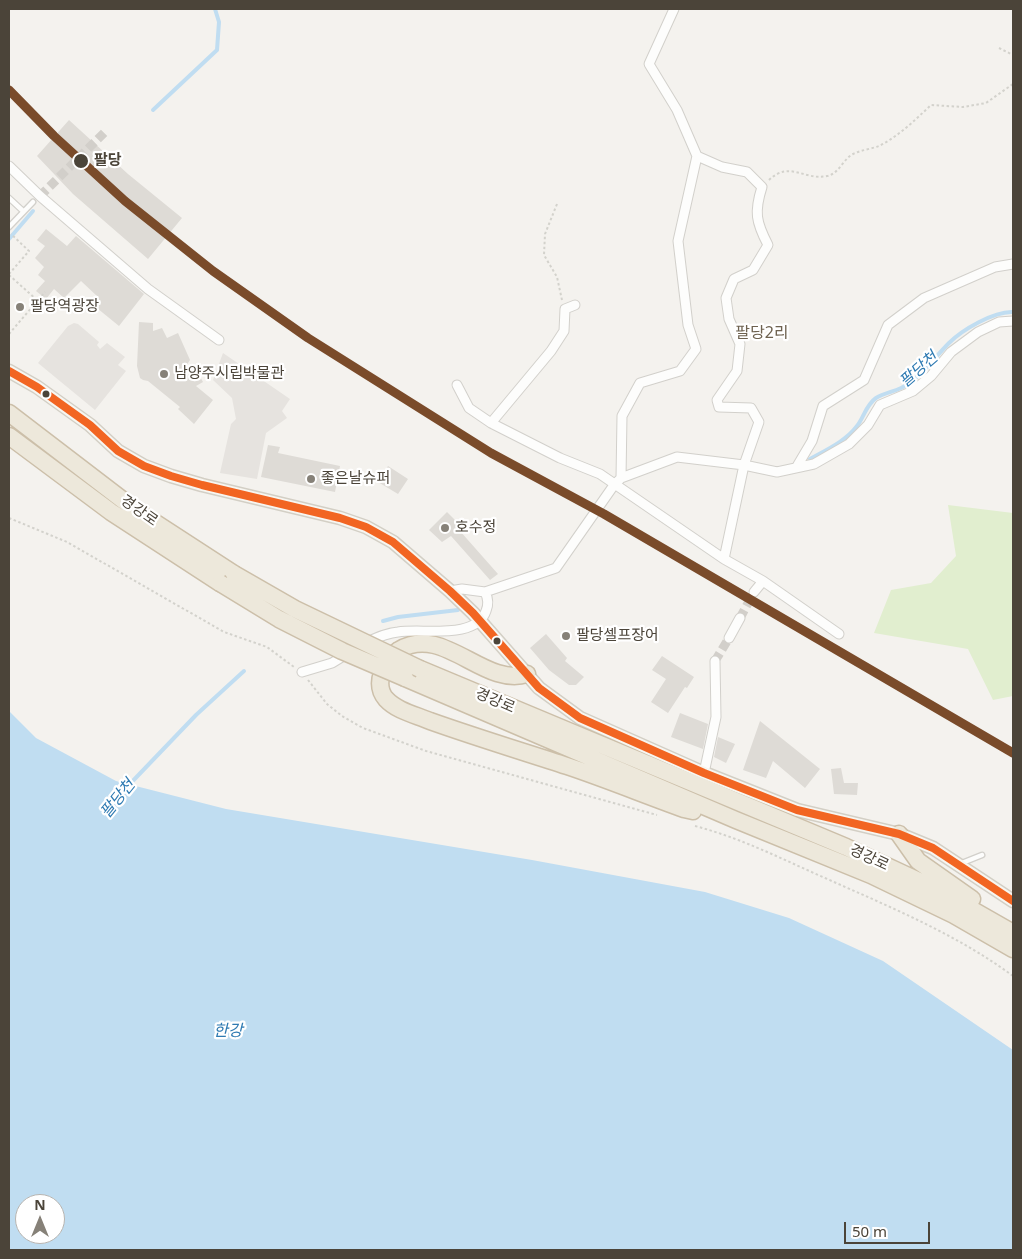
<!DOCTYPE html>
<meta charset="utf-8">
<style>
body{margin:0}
#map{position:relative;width:1022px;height:1259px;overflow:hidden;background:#f4f2ee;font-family:"Noto Sans",sans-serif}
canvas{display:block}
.frame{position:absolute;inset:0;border:10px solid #4b4439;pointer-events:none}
.north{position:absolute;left:15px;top:1194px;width:50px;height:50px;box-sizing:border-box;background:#fff;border:1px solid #b7b4b0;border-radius:50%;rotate:0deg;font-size:14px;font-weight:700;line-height:20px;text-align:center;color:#4b4439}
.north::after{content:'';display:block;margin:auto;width:18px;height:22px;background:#868178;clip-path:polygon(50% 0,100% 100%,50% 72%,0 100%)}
.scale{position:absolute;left:844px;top:1222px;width:86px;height:22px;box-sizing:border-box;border:2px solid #4b4439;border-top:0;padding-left:6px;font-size:15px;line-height:18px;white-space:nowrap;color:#4b4439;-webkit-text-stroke:4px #fff;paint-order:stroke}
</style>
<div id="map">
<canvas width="1022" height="1259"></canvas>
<div class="frame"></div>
<div class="north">N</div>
<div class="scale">50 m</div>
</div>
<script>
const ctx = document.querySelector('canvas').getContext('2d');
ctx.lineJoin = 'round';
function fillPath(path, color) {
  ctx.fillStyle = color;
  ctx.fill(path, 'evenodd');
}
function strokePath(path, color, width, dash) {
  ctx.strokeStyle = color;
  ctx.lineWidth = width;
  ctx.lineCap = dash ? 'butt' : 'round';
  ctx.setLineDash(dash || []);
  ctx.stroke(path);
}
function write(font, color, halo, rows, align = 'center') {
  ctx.font = font + ' "Noto Sans","Noto Sans KR",sans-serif';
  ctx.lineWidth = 4.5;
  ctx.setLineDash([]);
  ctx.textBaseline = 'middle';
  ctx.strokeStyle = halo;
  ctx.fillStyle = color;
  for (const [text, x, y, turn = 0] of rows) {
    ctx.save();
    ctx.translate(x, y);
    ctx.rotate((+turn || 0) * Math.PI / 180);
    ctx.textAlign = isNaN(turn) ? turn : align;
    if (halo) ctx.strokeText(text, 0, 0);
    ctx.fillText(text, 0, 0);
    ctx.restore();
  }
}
const green = new Path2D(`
 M948,505L1013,513V696L993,700L968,649L874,633L891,590L931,583L956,556Z`);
const parking = new Path2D(`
 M74,323L78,324L99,342L97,345L100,349L107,343L125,357L118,365L126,371L95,410L38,363L68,326Z
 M223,353L290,399L282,411L287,418L266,433L257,479L220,473L231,424L236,419L232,398L213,380Z`);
const water = new Path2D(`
 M9,711L36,738L116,781L226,809L532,860L705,892L789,918L883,961L1013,1050V1250H9ZM25,1204H55V1234H25Z`);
const stream = new Path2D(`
 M153,110L217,50L219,22L215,9
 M9,239L33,211
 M810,459C826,450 846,441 857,426C864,417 866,405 876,398C886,392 899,391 908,384C924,373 935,357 949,343C962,330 994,311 1013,312
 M383,621L398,617L458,610
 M127,787L196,715L244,671`);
const building = new Path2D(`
 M69,120L128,174L182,218L148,259L73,194L37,156Z
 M46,229L67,246L76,236L144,294L119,326L92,304L98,297L81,281L64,298L54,289L46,299L36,291L45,281L38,275L44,267L35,258L45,246L37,240Z
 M139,322L153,323V331L162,328L167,338L178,333L190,360L177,380L197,371L203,382L196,386L213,400L194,424L178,409L180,407L148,381L143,380L140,378L137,366Z
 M268,445L280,447L278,453L340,466L335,492L261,477Z
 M388,466L408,479L398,494L378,482Z
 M447,512L463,528L460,531L498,574L490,580L451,536L442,542L429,530Z
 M546,634L567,658L565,661L584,677L576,685H569L549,670L530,648Z
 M662,656L694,677L687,688L685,687L668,713L651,702L666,679L652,670Z
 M680,713L708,724L703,749L671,737Z
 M760,721L820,769L805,788L773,761L766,778L743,770Z
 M718,737L735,744L726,763L714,757Z
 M841,768L844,783H858L857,795L834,794L831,769Z`);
const streetTunnel = new Path2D(`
 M40,196L106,131
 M740,618L754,592
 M715,661L729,638`);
const path = new Path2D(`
 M999,48L1013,55
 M769,180C790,160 804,181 827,176C839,174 843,159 853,154C861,150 871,149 879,146C899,136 915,120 931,105L963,107L986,103L1013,84
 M557,204L545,234L544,255L557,277L562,300
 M9,274L29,251L11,234
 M9,275L37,300
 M9,334L45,292
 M9,518L67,542L224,632L267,647L294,667
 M308,680L327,704L342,716L363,728L426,751L657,815
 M695,826C741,838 782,859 825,878C890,907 956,934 1013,976`);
const lane = new Path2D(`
 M9,198L23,211
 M9,227L33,202
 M962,863L982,855`);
const street = new Path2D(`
 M674,9L649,64L677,110L697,156
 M697,156L722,167L747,172L762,187C754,212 756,222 768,245L753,270L734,279L726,298L729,319L740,344L737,371L717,400L719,407L751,408L759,422L744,465L724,559
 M9,166L40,196L148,289L219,340
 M457,385L469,408L491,423L560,458L600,474L724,559L763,581L839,634
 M491,423L551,351L564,331L565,309L575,305
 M796,468L812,441L823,406L864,380L888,325L924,298L995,267L1013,264
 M621,478L622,416L640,383L680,371L696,349L688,325L678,241L697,156
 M485,592L556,568L614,485L621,478L677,457L744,465L777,472L814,464L849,444L868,425L880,405L913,391L931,376L951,352L978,332L999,322L1013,321
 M754,592L763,581
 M729,638L740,618
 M365,643C376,638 386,633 398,632C422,628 476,640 486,611C489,604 488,598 485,592L462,589L450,591
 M302,672L332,663L350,652
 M704,773L716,717L715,661`);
const secondary = new Path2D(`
 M9,371L37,387L90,425L118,451L144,466L171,476L202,485L340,518L366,527L393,542L450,591L473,613L539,688L580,718L704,773L797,810L899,834L933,848L1013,901`);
const highway = new Path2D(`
 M9,413L137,511L234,574
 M9,436L111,512L220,583
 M420,669L846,847L934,888L1013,933
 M527,674C484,688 443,623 399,650C384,660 373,684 386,699C397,711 416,715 430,721C475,737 521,751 567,766C606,779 645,795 684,809L693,811
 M405,678L736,820L871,875L954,915L1013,949
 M899,834L918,861L972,899`);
const highwayBridge = new Path2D(`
 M234,574L295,609L420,669
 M220,583L279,619L342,651L405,678`);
const bus1 = new Path2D(`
 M9,371L37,387L90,425L118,451L144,466L171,476L202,485L340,518L366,527L393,542L450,591L473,613L539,688L580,718L704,773L797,810L899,834L933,848L1013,901`);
const rail1 = new Path2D(`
 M9,90L54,136L125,201L213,271L308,338L491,453L604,514L1013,753`);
const markers = [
 [81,161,8,"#4b4439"],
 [20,307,5,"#868178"],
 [164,374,5,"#868178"],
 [46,394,4.5,"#4b4439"],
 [311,479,5,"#868178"],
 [445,528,5,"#868178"],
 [566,636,5,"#868178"],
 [497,641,4.5,"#4b4439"]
];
const stopNames = [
 ["팔당",94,161]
];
const poiNames = [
 ["팔당역광장",30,307],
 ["남양주시립박물관",174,374],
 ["좋은날슈퍼",321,479],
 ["호수정",455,528],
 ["팔당셀프장어",576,636]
];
const streetNames = [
 ["경강로",139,511,35],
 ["경강로",495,701,23],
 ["경강로",869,858,25]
];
const neighbourhoodNames = [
 ["팔당2리",762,333]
];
const waterNames = [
 ["팔당천",919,370,-41],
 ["팔당천",118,799,-51],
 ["한강",228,1031]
];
fillPath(green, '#e1eecf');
fillPath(parking, '#e6e3df');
fillPath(water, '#c0ddf1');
strokePath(stream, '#c0ddf1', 4);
fillPath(building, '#dedbd6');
strokePath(streetTunnel, '#d2cfca', 9, [9, 4.5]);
strokePath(lane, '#d2d0cb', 7);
strokePath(street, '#d2d0cb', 11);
strokePath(secondary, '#d3cfc5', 15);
strokePath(highway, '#ccbfa9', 19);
strokePath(path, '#d3d2cc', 2, [2.5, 2.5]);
strokePath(lane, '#fdfdfc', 4.5);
strokePath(street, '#fdfdfc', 9);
strokePath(secondary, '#f7f6f1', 12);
strokePath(highway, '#ede8db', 16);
strokePath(highwayBridge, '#ccbfa9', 19, []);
strokePath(highwayBridge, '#ede8db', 16);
strokePath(bus1, '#f26522', 8);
strokePath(rail1, '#7a4b2a', 9);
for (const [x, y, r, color] of markers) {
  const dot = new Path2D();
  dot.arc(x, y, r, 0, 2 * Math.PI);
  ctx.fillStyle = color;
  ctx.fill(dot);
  strokePath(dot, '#fff', 2);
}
write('bold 15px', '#4b4439', '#fff', stopNames, 'left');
write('15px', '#4b4439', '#fff', poiNames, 'left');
write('15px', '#4b4439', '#fff', streetNames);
write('16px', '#6e6250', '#fff', neighbourhoodNames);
write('italic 16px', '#2e7ab2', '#fff', waterNames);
</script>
